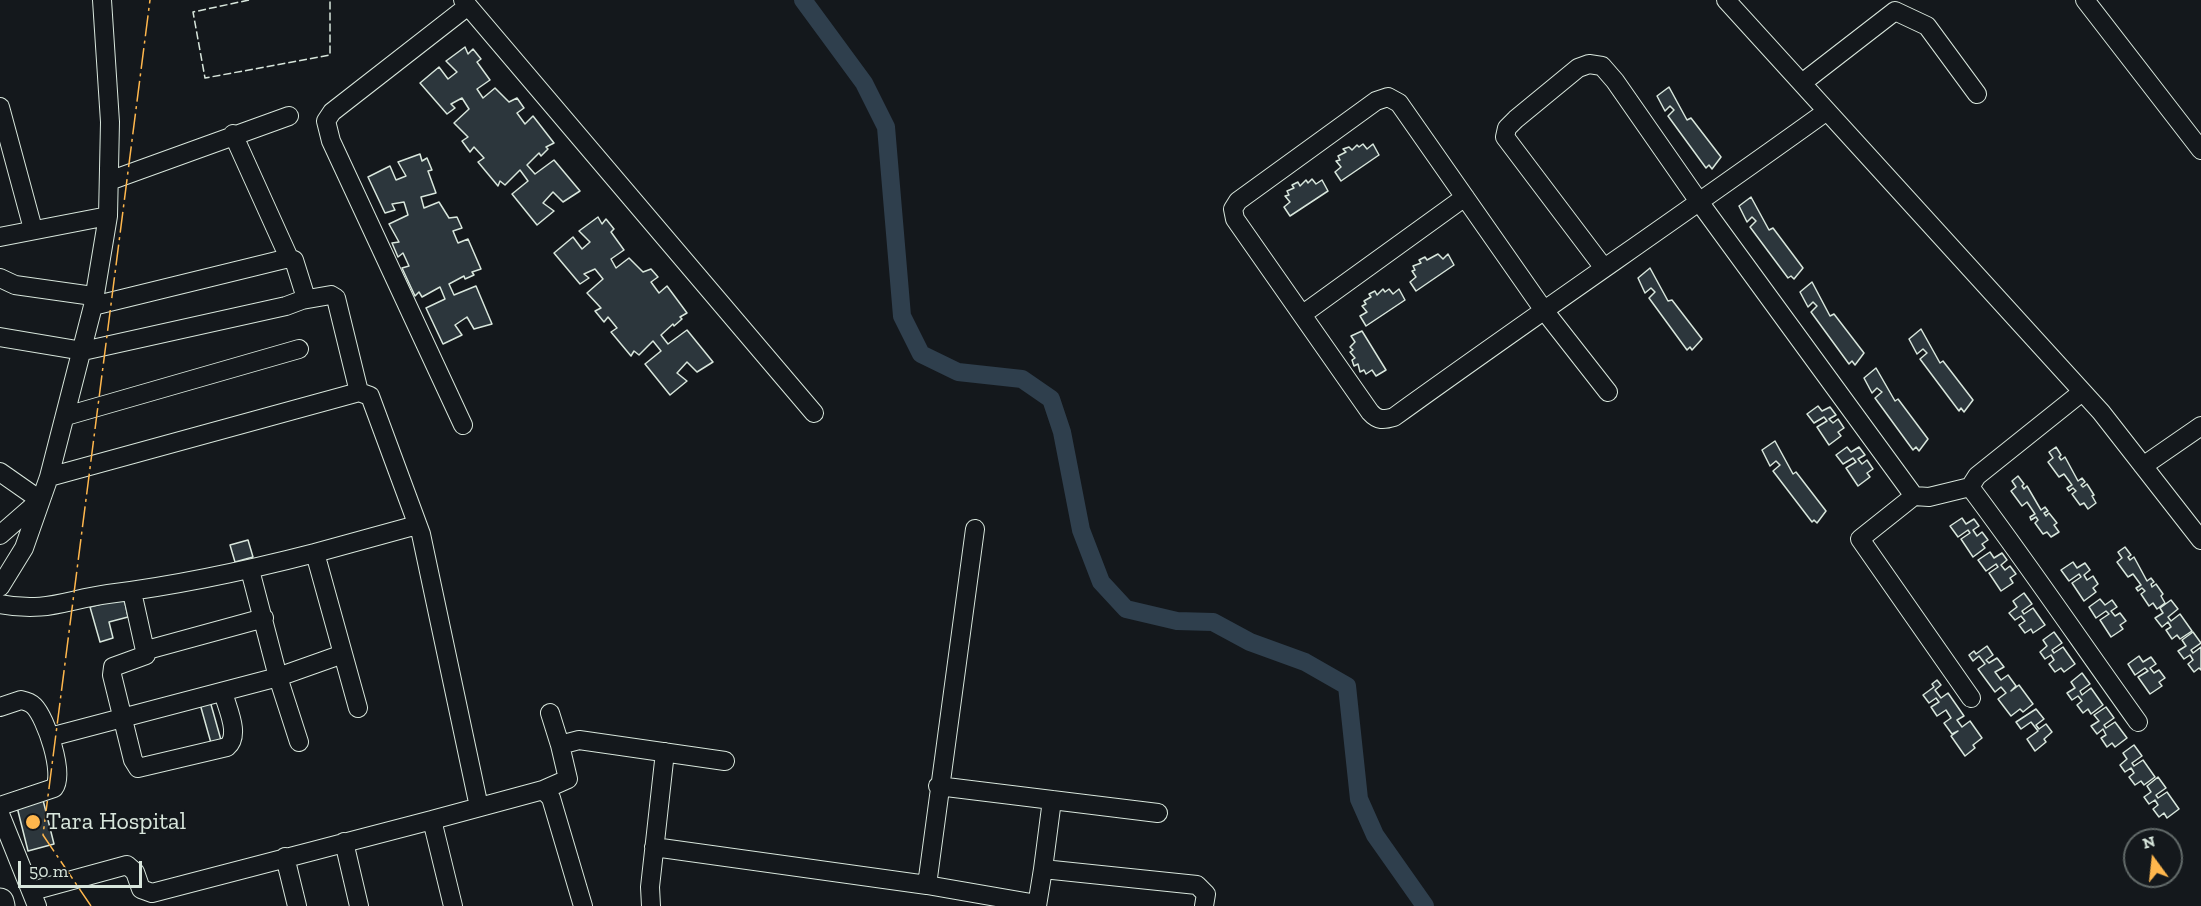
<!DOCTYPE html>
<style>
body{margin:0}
#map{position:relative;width:2201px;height:906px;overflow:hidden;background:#14181c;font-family:"Zilla Slab",serif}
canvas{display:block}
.north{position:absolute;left:2123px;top:828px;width:60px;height:60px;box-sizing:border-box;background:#14181c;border:2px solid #626a69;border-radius:50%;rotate:345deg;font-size:16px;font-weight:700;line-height:24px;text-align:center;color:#d8e6dc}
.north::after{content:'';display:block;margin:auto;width:21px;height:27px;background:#ffb74d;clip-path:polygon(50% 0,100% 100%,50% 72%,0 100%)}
.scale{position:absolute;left:18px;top:861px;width:124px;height:27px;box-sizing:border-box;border:3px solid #d8e6dc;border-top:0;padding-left:8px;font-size:18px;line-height:21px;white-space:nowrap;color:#d8e6dc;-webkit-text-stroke:4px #14181c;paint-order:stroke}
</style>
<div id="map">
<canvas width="2201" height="906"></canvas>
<div class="north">N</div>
<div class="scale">50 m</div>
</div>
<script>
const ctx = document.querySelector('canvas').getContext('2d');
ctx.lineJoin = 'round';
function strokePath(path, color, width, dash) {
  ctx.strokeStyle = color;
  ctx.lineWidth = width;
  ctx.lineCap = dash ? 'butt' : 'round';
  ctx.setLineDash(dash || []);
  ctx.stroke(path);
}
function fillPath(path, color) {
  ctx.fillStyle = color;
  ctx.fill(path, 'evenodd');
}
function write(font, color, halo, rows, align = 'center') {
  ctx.font = font + ' "Zilla Slab",serif';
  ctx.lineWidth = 4.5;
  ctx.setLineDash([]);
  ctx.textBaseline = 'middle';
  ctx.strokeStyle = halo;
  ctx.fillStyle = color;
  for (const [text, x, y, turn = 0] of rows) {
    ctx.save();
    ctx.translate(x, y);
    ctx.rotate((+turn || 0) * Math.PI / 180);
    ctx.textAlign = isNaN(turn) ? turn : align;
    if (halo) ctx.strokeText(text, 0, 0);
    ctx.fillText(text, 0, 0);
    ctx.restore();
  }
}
const canal = new Path2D(`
 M803,0L864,83L886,127L902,316L921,354L958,372L1022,379L1051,399L1062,432L1081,530L1101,582L1126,609L1177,621L1213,622L1250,642L1305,662L1347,686L1359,799L1375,835L1425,906`);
const building = new Path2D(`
 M465,47L468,54L473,49L481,59L477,62L490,80L477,89L483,98L495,88L509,102L517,98L524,108L517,113L525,124L533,116L554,143L546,147L548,149L541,156L539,153L527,165L535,174L554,160L580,191L563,202L553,192L543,203L554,211L537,225L512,194L528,181L520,170L505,185L500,181L498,186L478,162L484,158L474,147L470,152L462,141L468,137L454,123L469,109L462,98L451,104L455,108L447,114L420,83L439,67L448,79L457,72L446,61Z
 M1669,87L1687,120L1691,118L1721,157L1712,169L1709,165L1706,168L1668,116L1674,110L1670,106L1665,111L1657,96Z
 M1363,144L1367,149L1373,144L1379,155L1341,181L1335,172L1341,167L1336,161L1340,160L1338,156L1346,152L1343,149L1349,147L1352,150L1357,145L1359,147Z
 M420,154L422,161L427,158L432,170L428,171L436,193L421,197L424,208L439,202L449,218L457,217L462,228L453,231L458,243L468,239L481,269L472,272L474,275L465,279L464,276L449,284L454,295L476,286L492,324L474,329L467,317L455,325L462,335L443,344L426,308L445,299L440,287L422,297L419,292L415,296L402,268L409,266L403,253L398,257L392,243L399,242L389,224L408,215L404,202L392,204L395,210L385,213L368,177L390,166L396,180L406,176L398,162Z
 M1312,179L1316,184L1322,180L1328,191L1290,216L1284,207L1290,202L1285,196L1289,195L1287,191L1294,188L1292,185L1298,182L1300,186L1306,180L1308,183Z
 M1751,197L1769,230L1773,228L1803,268L1794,279L1791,276L1788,278L1750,227L1756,221L1752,217L1747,222L1739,206Z
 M598,217L602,224L606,219L614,229L611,232L624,250L611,259L616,268L629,258L643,272L651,269L658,277L651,282L659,293L667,286L687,313L680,317L682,319L674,326L673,324L661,335L668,344L687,330L713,362L697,372L687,362L677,373L687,381L670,395L645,364L661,351L653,341L639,355L634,351L631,356L611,332L617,328L608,317L604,322L595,311L601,308L587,293L603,279L595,269L584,274L589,278L580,284L554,253L573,237L582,249L590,242L579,231Z
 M1438,254L1443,259L1448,254L1454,265L1416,291L1410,282L1416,277L1412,271L1415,270L1413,266L1421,263L1419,260L1425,257L1427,260Z
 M1650,268L1668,301L1672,300L1702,339L1692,350L1690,347L1687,350L1649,298L1655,292L1651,288L1645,293L1638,278Z
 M1812,282L1830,316L1834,314L1864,353L1855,365L1852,361L1849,364L1811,312L1817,306L1813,302L1808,307L1800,292Z
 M1383,289L1385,292L1389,289L1393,294L1399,289L1405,300L1366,326L1360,316L1367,312L1362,306L1366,304L1364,301L1371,297L1369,294L1375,291L1377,295Z
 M1921,329L1940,363L1943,361L1973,400L1964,412L1961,408L1959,411L1920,359L1927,353L1923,349L1917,354L1909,339Z
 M1362,331L1386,370L1376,376L1372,370L1366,374L1364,370L1360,372L1358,364L1354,366L1352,360L1355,358L1350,352L1353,350L1350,347L1355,342L1351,336Z
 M1876,368L1895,401L1898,399L1928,439L1919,451L1916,447L1913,450L1875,398L1882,392L1877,388L1872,393L1864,378Z
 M1818,406L1822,411L1830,407L1836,415L1829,419L1833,423L1838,419L1844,428L1838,432L1841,436L1829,445L1817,427L1827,421L1824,417L1814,423L1807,414Z
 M1775,441L1793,474L1796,472L1826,511L1817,523L1814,520L1812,522L1773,471L1780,465L1776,461L1770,466L1762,450Z
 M1847,447L1851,452L1859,447L1865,455L1858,459L1862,464L1867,460L1873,469L1867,473L1870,477L1858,486L1846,468L1856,462L1853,458L1843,464L1836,455Z
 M2056,447L2061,455L2059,457L2061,460L2065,457L2078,481L2082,478L2085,482L2081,485L2083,487L2087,484L2094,495L2092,496L2096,503L2088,509L2084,503L2080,505L2072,494L2076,491L2073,488L2069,491L2067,488L2072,485L2064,474L2059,477L2048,462L2053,458L2049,452Z
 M2018,476L2024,484L2022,486L2024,489L2027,486L2041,510L2045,507L2048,511L2044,513L2046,516L2049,513L2057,523L2054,525L2059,532L2051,537L2047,532L2043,534L2035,523L2038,520L2036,517L2031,520L2030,517L2035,514L2027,502L2022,506L2011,491L2016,487L2012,481Z
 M1962,518L1966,524L1974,519L1979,526L1973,530L1977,536L1982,532L1988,540L1982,544L1985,548L1973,557L1961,539L1970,533L1968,530L1958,537L1950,526Z
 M248,540L253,557L235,562L230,545Z
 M2125,547L2131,555L2128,557L2130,560L2134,557L2147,581L2151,578L2154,582L2151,584L2152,587L2156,584L2163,594L2161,596L2165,603L2157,609L2153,603L2149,606L2141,594L2145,591L2142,588L2138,591L2136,588L2141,585L2133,574L2128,577L2117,562L2122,558L2118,552Z
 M1990,552L1994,558L2002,553L2007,560L2001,565L2005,570L2010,566L2016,574L2010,578L2013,583L2001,591L1989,573L1998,567L1996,564L1986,571L1978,560Z
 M2073,562L2077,568L2085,563L2090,570L2084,575L2087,580L2093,576L2098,584L2093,588L2096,592L2084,601L2072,583L2081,577L2079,574L2069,581L2061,570Z
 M2024,593L2032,604L2022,611L2024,614L2033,608L2045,625L2033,633L2031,629L2025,633L2019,625L2025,621L2021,616L2015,620L2009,613L2017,607L2013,601Z
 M124,598L128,617L109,622L113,638L100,642L90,607Z
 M2100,599L2105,605L2112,600L2117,607L2111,611L2115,616L2120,613L2126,621L2120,625L2123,629L2111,637L2100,620L2109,614L2106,611L2096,618L2089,607Z
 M2171,600L2178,609L2168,617L2171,621L2180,614L2192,631L2180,639L2177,635L2172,639L2166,630L2171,627L2168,622L2162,627L2155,618L2163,613L2160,608Z
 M2054,632L2062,643L2052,650L2054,653L2063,647L2075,664L2064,672L2061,668L2055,672L2049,664L2054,660L2051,655L2045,659L2040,652L2047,646L2043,640Z
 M2193,632L2201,643L2191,650L2193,653L2201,647V670L2199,668L2194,672L2188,664L2193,660L2190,655L2184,659L2178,651L2186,646L2182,640Z
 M1987,646L1993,655L1986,660L1989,663L1997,658L2004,667L1995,672L2001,680L2008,675L2016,686L2011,691L2019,685L2033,704L2023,712L2020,709L2011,716L1998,699L2006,693L2001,687L1995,692L1978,669L1985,664L1979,656L1973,661L1969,655L1974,651L1976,654Z
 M2139,656L2143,662L2151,657L2156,664L2150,668L2154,673L2159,670L2165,678L2159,682L2162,686L2150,694L2138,677L2148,671L2145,668L2135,675L2128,664Z
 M2082,673L2090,684L2080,691L2082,695L2091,688L2103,705L2091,714L2088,709L2083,713L2077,705L2082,701L2078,696L2072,700L2067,693L2075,688L2071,682Z
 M1937,680L1941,685L1935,690L1941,698L1948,693L1964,716L1957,720L1962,727L1970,721L1982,738L1973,745L1975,748L1965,756L1951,736L1958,731L1952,734L1944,723L1951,718L1946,710L1937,716L1931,707L1939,702L1936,698L1929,703L1923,695L1934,687L1932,684Z
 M210,701L221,740L211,743L200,704Z
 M2106,707L2114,718L2104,725L2106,728L2115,722L2127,738L2115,747L2112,743L2107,747L2101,738L2106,735L2103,729L2097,734L2091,726L2099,721L2094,715Z
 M2036,709L2044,719L2036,725L2039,729L2046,724L2052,732L2044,739L2046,742L2035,751L2027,739L2038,731L2031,722L2021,729L2016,722Z
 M2134,745L2142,756L2132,763L2134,766L2143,760L2155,777L2144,785L2141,781L2135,785L2129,777L2134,773L2131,768L2125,772L2120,765L2127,759L2123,753Z
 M2158,777L2166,788L2156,795L2158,798L2167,792L2179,809L2167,818L2164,813L2159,817L2153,809L2158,805L2155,800L2149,804L2144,797L2151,792L2147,786Z
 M42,796L54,844L28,851L16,803Z`);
const minor = new Path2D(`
 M463,0L814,413
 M1726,0L2101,412L2201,540
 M2085,0L2201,150
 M1802,83L1895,11L1927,26L1977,94
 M0,107L33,229
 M233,134L289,258
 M109,181L289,116
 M0,237L108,216
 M1604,268L1505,137L1507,128L1516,119L1578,68L1589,64L1602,66L1615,81L1700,203L1914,496
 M0,278L15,285L93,296
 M302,300L331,295L336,298L359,392
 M1303,314L1465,197
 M0,337L83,351L286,306L302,300L305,295L294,260L289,258L93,306
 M1608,392L1543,309L1399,103L1388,97L1376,101L1238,201L1233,209L1235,219L1370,412C1378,421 1384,420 1394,417C1538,313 1684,214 1827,111
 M66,416L299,349
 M463,425L331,141L326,121L332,112L468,6
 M2143,466L2201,426
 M0,472L40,500
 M49,477L359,392L370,396L421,534L479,807
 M1970,487C2028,564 2082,644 2138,722
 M0,535L40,500
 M315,553L417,525
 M0,587L24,548L49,477L93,306L108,216L110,122L102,0
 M132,592L146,655L113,667L112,675L133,760L138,768L227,747C241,735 227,708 223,692
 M0,604C46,613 65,600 108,594C181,585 245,571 315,553L358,708
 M147,650L264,618
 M1971,698L1860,539L1914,496L1929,497L1970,487L1977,476L2082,392
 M0,707L21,700C26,701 30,702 34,706C46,718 65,774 54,788L0,806
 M550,713L560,745
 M50,737L278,677L250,570
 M299,742L278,677L343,654
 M938,786L1158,813
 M543,790L568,779L560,745L579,740L725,761
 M0,814L37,906
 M432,820L543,790L551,798L583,906
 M344,842L359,906
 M654,847L927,885L1037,904
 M285,857L297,906
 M1043,869L1052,800
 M927,885L975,529
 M32,891L127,865L135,872L141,889L152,893L432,820L453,906
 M651,906L650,887L665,752
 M1037,906L1043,869L1197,885L1206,894L1204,906`);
const highway = new Path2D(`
 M0,902L1,906`);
const fence = new Path2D(`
 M249,0L193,12L205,78L330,55V0`);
const power = new Path2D(`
 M91,906L43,835L150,0`);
const markers = [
 [33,822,8,"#ffb74d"]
];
const poiNames = [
 ["Tara Hospital",46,822]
];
strokePath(canal, '#2f3f4d', 18);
fillPath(building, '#2c363c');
strokePath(building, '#d8e6dc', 1.5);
strokePath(minor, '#d8e6dc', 20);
strokePath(highway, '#d8e6dc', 29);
strokePath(minor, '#14181c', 18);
strokePath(highway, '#14181c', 27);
strokePath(fence, '#d8e6dc', 1.5, [8, 3]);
strokePath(power, '#ffb74d', 1.5, [21, 4.5, 3, 4.5]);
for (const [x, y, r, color] of markers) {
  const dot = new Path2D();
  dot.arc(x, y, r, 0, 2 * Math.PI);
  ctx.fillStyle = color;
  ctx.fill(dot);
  strokePath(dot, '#14181c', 2);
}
write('24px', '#d8e6dc', '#14181c', poiNames, 'left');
</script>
